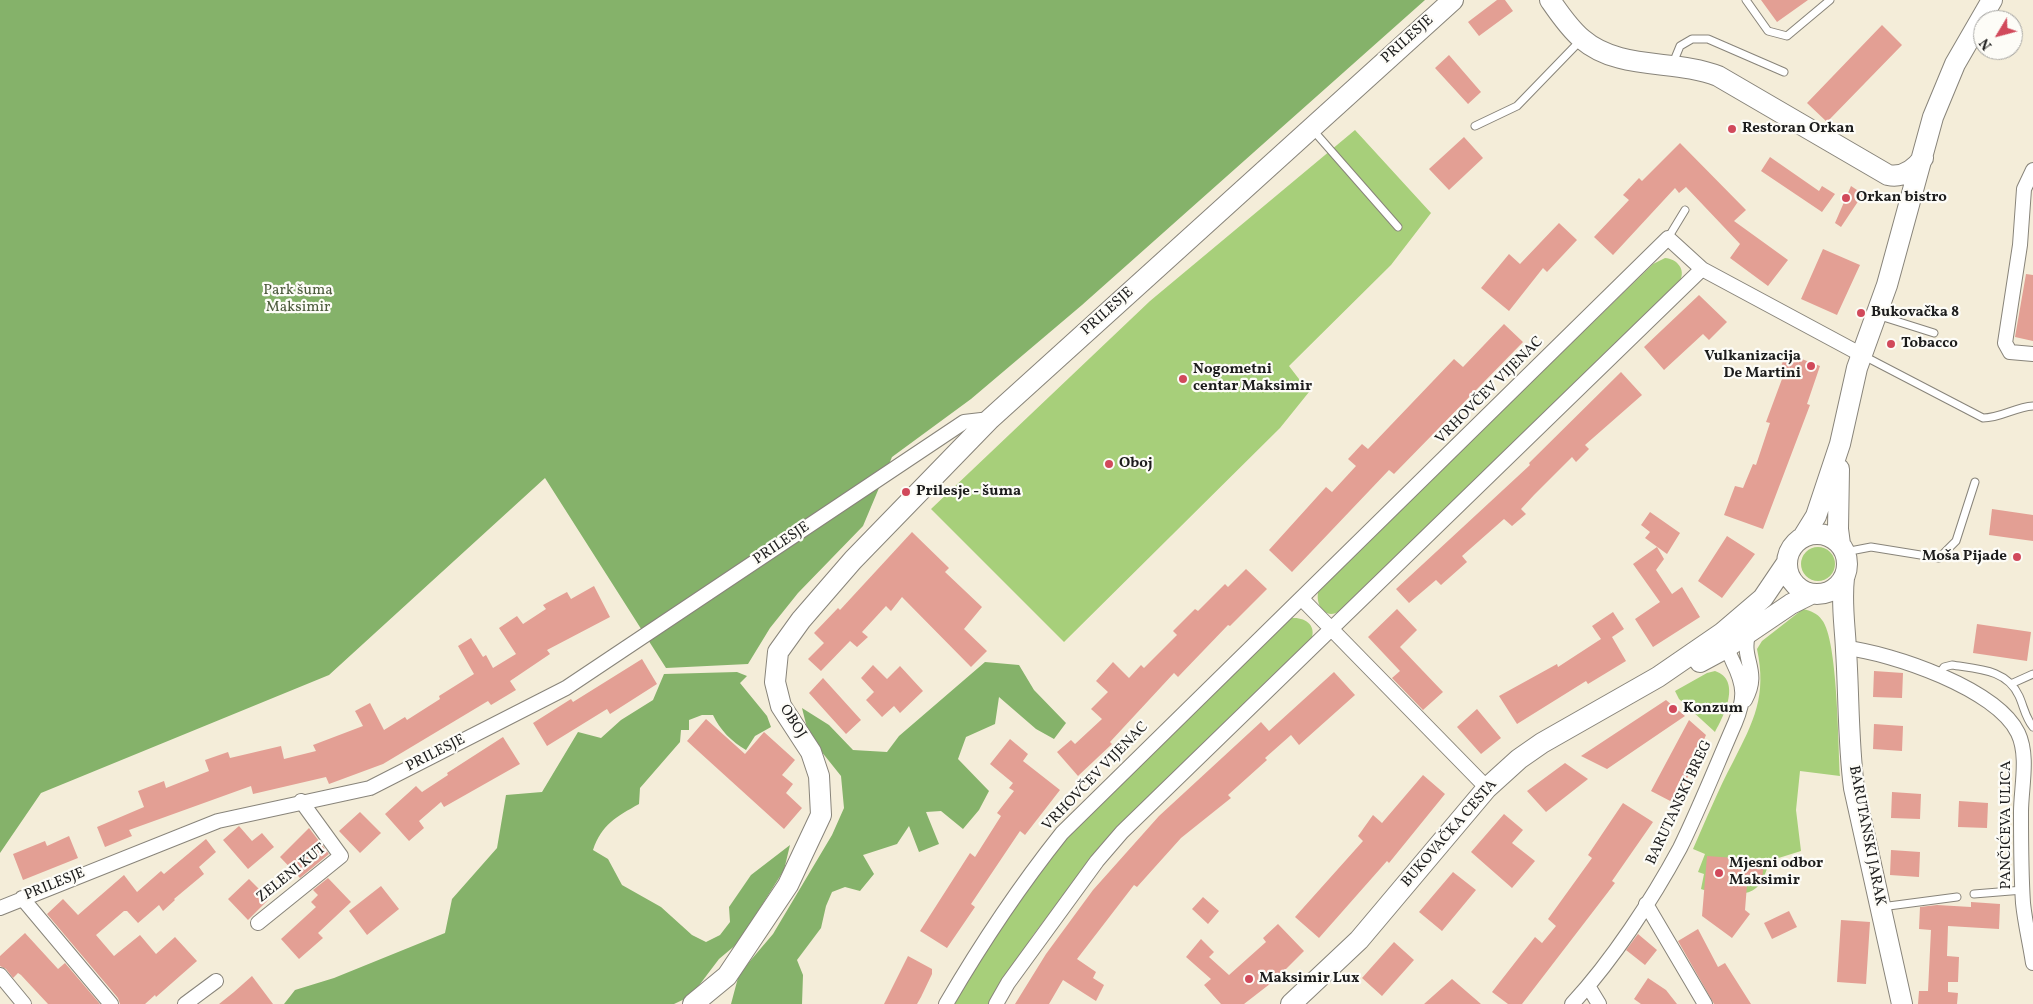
<!DOCTYPE html>
<meta charset="utf-8">
<style>
body{margin:0}
#map{position:relative;width:2033px;height:1004px;overflow:hidden;background:#f4edd9;font-family:Vollkorn,serif}
canvas{display:block}
.north{position:absolute;left:1973px;top:10px;width:50px;height:50px;box-sizing:border-box;background:#fdfcf7;border:1px solid #a3a29f;border-radius:50%;rotate:233deg;font-size:14px;font-weight:700;line-height:20px;text-align:center;color:#1c1c1c}
.north::after{content:'';display:block;margin:auto;width:18px;height:22px;background:#d1495b;clip-path:polygon(50% 0,100% 100%,50% 72%,0 100%)}
</style>
<div id="map">
<canvas width="2033" height="1004"></canvas>
<div class="north">N</div>
</div>
<script>
const ctx = document.querySelector('canvas').getContext('2d');
ctx.lineJoin = 'round';
function fillPath(path, color) {
  ctx.fillStyle = color;
  ctx.fill(path, 'evenodd');
}
function strokePath(path, color, width, dash) {
  ctx.strokeStyle = color;
  ctx.lineWidth = width;
  ctx.lineCap = dash ? 'butt' : 'round';
  ctx.setLineDash(dash || []);
  ctx.stroke(path);
}
function write(font, color, halo, rows, align = 'center') {
  ctx.font = font + ' Vollkorn,serif';
  ctx.lineWidth = 4.5;
  ctx.setLineDash([]);
  ctx.textBaseline = 'middle';
  ctx.strokeStyle = halo;
  ctx.fillStyle = color;
  for (const [text, x, y, turn = 0] of rows) {
    ctx.save();
    ctx.translate(x, y);
    ctx.rotate((+turn || 0) * Math.PI / 180);
    ctx.textAlign = isNaN(turn) ? turn : align;
    if (halo) ctx.strokeText(text, 0, 0);
    ctx.fillText(text, 0, 0);
    ctx.restore();
  }
}
const green = new Path2D(`
 M1355,130L1431,213L1391,265L1289,366L1309,392L1280,428L1064,642L931,509L1150,301Z
 M1665,258C1677,259 1686,269 1680,281L1340,611C1324,621 1314,603 1319,589L1653,264Z
 M1801 564a17 17 0 1 1 34 0a17 17 0 1 1-34 0Z
 M1803,609C1811,611 1817,613 1822,620C1838,640 1838,746 1840,776L1800,771L1796,810L1801,851L1769,861C1759,904 1740,893 1704,890L1701,889L1704,874L1698,872L1705,854L1693,849C1706,820 1718,790 1733,762C1754,721 1767,696 1757,649L1762,641Z
 M1292,618C1306,617 1317,626 1311,640L1091,859L1034,934L988,1004H952L1006,917L1063,843L1103,799L1280,626Z
 M1715,671C1742,680 1724,716 1715,732L1679,699L1675,691L1707,673Z`);
const forest = new Path2D(`
 M0,0H1425L1082,305L971,399L892,457L863,526L798,593L770,628L748,664L666,668L545,478L329,675L41,793L0,853Z
 M985,662L1019,665L1034,690L1066,723L1054,739L1036,729L999,697L995,724L966,737L958,759L989,791L979,810L963,829L941,811L926,812L939,844L919,852L909,826L897,844L863,855L874,874L860,891L845,887L832,892L826,906L821,928L797,960L803,975L802,1004H731L739,974L773,934L832,835L844,808L841,776L809,736L802,708L829,725L853,750L887,752L899,736Z
 M737,672L747,676L740,683L767,716L771,727L755,736L746,750C732,742 720,730 713,715H702L689,720V730H681L680,742L640,788L639,804C616,817 602,824 593,850L608,859L622,885L661,907L692,935L706,942L720,935L730,922L729,907L751,875L790,845L784,870L738,943L719,959L691,996L674,1004H284L295,990L334,978L445,933L452,899L497,848L506,795L542,792L578,732L601,738L621,720L653,700L664,674Z`);
const building = new Path2D(`
 M1497,0H1505L1513,11L1479,36L1468,22Z
 M1761,0H1808L1777,22Z
 M1882,25L1902,45L1827,122L1807,103Z
 M1449,55L1481,92L1468,104L1435,68Z
 M1464,137L1483,158L1449,190L1429,169Z
 M1680,143L1746,210L1734,221L1788,260L1768,286L1730,258L1740,244L1686,187L1679,193L1675,188L1613,255L1594,237L1629,200L1623,195L1639,178L1642,181Z
 M1770,157L1819,191L1822,186L1835,194L1822,212L1761,171Z
 M1851,186L1863,194L1841,227L1835,223Z
 M1559,223L1577,240L1547,272L1543,268L1509,311L1481,288L1509,254L1520,264Z
 M1823,249L1860,265L1837,315L1801,299Z
 M2026,274L2033,275V341L2015,337Z
 M1699,295L1727,322L1709,340L1703,334L1664,370L1644,347Z
 M1504,324L1523,342L1394,474L1389,470L1292,572L1269,550L1326,487L1332,492L1356,466L1348,459L1362,444L1368,449L1454,359L1463,367Z
 M1786,353L1820,366L1807,404L1810,405L1763,529L1724,515L1735,486L1743,488L1753,464L1756,465L1770,423L1766,422L1782,379L1777,378Z
 M1621,372L1642,395L1585,445L1589,449L1576,462L1572,457L1534,495L1521,509L1526,514L1512,526L1504,519L1462,556L1467,562L1441,585L1436,580L1409,603L1396,589L1530,465L1529,463Z
 M1992,509L2033,515V541L1989,535Z
 M1650,512L1680,533L1667,554L1645,538L1650,532L1641,525Z
 M912,532L949,568L945,572L982,607L964,629L987,651L971,667L902,597L891,611L886,606L862,632L868,637L857,647L850,641L821,671L808,659L824,643L814,633L838,608L840,610Z
 M1727,536L1755,554L1722,598L1698,581Z
 M1657,547L1664,559L1656,570L1672,594L1682,587L1700,617L1653,647L1635,619L1660,602L1633,564Z
 M1246,569L1267,589L1230,626L1228,625L1178,677L1174,673L1110,742L1112,744L1078,776L1057,752L1071,740L1075,744L1102,719L1091,709L1108,692L1096,681L1113,662L1129,678L1141,665L1144,668L1177,635L1173,631L1195,609L1198,611L1225,584L1228,587Z
 M594,586L610,617L547,650L550,654L510,681L516,690L491,705L488,701L383,764L329,784L326,777L253,794L251,786L129,830L132,836L105,847L97,827L144,807L138,791L164,781L166,788L209,771L205,760L228,752L230,758L281,746L284,759L316,751L313,745L363,726L355,711L370,703L384,730L405,717L407,720L440,699L439,696L474,674L458,646L471,638L483,657L486,655L493,668L516,654L499,628L517,616L523,624L546,609L543,605L567,592L571,599Z
 M1397,609L1417,630L1400,647L1443,692L1423,710L1392,678L1400,671L1368,637Z
 M1613,612L1624,629L1612,637L1626,661L1588,684L1586,681L1517,724L1499,696L1557,664L1558,667L1601,639L1592,626Z
 M1977,624L2031,632L2027,661L1973,653Z
 M642,659L657,684L610,714L607,709L547,746L533,723L571,699L573,702Z
 M873,665L887,679L900,666L923,691L900,713L894,706L882,717L866,700L874,692L861,678Z
 M1874,671L1903,673L1902,698L1873,697Z
 M1334,672L1355,695L1299,745L1291,735L1265,758L1267,760L1228,795L1231,798L1181,838L1137,887L1134,885L1077,959L1096,972L1093,978L1104,985L1096,1001L1063,980L1049,1004H1015L1046,954L1093,890L1159,816L1261,722L1269,731Z
 M823,678L861,720L846,734L809,693Z
 M1666,700L1685,716L1607,769L1581,756Z
 M1477,709L1501,738L1481,754L1457,727Z
 M706,719L745,754L764,732L795,760L782,775L793,784L786,793L802,808L784,829L687,741Z
 M1689,720L1706,735L1676,804L1651,791Z
 M1874,724L1903,726L1902,751L1873,749Z
 M503,737L520,764L444,807L441,802L419,821L424,828L409,841L385,814L416,786L422,792L448,775L447,773Z
 M1010,739L1028,754L1023,761L1060,790L1025,835L1020,831L971,904L975,907L947,948L920,931L970,853L975,857L1001,816L997,813L1014,791L1009,788L1013,783L990,764Z
 M1565,763L1588,779L1546,812L1527,791Z
 M1423,775L1445,794L1389,863L1387,861L1319,938L1295,917L1363,841L1358,836L1373,815L1382,823Z
 M1892,792L1921,794L1920,819L1891,818Z
 M1959,801L1988,803L1987,828L1958,827Z
 M1623,803L1653,822L1612,881L1615,883L1522,1004H1508L1492,992L1535,937L1542,943L1556,926L1548,919L1592,858L1588,855Z
 M360,812L381,833L360,853L339,831Z
 M1504,814L1523,830L1512,843L1535,861L1512,888L1471,852Z
 M239,826L252,841L262,833L274,847L248,869L223,840Z
 M309,828L329,854L300,878L280,857Z
 M69,836L78,858L23,880L13,854L45,841L47,846Z
 M206,839L216,852L199,867L204,874L174,899L175,900L163,911L159,905L138,923L127,911H124L96,935L114,956L140,935L156,954L175,937L197,961L156,997L155,995L145,1004H120L118,998L47,914L63,899L78,915L124,875L137,892L161,871L164,874Z
 M1891,850L1920,852L1919,877L1890,875Z
 M1707,856L1764,860L1762,881L1754,880V886L1747,885L1745,910L1750,914L1732,938L1702,916Z
 M1453,872L1476,890L1442,931L1419,912Z
 M328,878L351,902L318,933L323,938L299,959L281,939L316,907L311,902L318,895L313,890Z
 M249,879L269,899L248,920L228,899Z
 M381,886L399,909L367,935L349,911Z
 M1203,897L1219,911L1208,924L1192,909Z
 M1971,902L2000,904L1999,929L1948,926L1947,956L1959,957L1958,982H1948V992L1958,993L1957,1004H1918L1919,991H1928L1931,930L1919,929L1920,907L1937,905L1971,907Z
 M1789,911L1797,927L1772,939L1764,923Z
 M1841,920L1870,922L1866,984L1837,982Z
 M1278,924L1304,951L1275,980L1244,1004H1221L1204,985L1211,979L1186,957L1201,939L1214,952L1209,957L1229,975L1266,942L1263,938Z
 M1698,929L1718,967L1725,963L1751,1004H1714L1678,941Z
 M25,933L58,969L65,963L100,1004H48L21,975L18,973L13,978L6,969L0,966V956Z
 M1638,934L1657,950L1645,965L1626,950Z
 M1394,942L1414,960L1382,996L1362,978Z
 M908,956L932,969V974L921,997L917,1004H884Z
 M252,976L273,1004H219L234,992Z
 M1648,978L1666,990L1677,1004H1641L1634,999Z
 M1452,979L1481,1004H1424Z`);
const lane = new Path2D(`
 M1746,0L1768,31L1787,36L1830,0
 M1673,63L1680,46L1692,39H1708L1784,72
 M1475,126L1517,106L1580,41
 M1312,129L1398,227
 M1668,238L1685,210
 M1877,315L1934,333
 M1862,355L1983,418C2001,418 2015,407 2033,406
 M1845,552L1871,547L1939,558L1956,541L1975,482
 M1939,674L1944,667L1952,665C1977,669 2007,669 2019,696C2024,707 2025,717 2033,727
 M2013,683L2033,674
 M1974,894L2023,890
 M1881,907L1957,897`);
const street = new Path2D(`
 M2033,170L2024,189L2020,245L2005,343L2010,352L2033,354
 M1302,599L1487,788
 M1846,648C1892,653 1997,689 2018,733C2029,756 2021,788 2021,812C2021,842 2021,873 2023,903C2025,923 2030,943 2033,963
 M1745,700C1761,671 1741,660 1748,635
 M22,898L111,1004
 M1646,904L1705,1004
 M0,908L218,821L370,788L566,688L964,422L990,419
 M258,923L341,856L301,801
 M0,975L24,1004
 M1588,986L1599,1004
 M185,1004L216,981
 M946,1004C981,944 1019,887 1062,833L1668,238L1702,269L1862,355
 M996,1004L1008,983L1097,861L1122,832L1702,269
 M1572,1004C1612,961 1652,900 1680,848C1700,807 1717,764 1735,723C1745,699 1745,686 1733,662C1730,654 1725,648 1725,640`);
const secondary = new Path2D(`
 M1550,0C1559,13 1569,28 1582,39C1619,71 1675,59 1718,76L1888,175C1903,178 1914,170 1923,158
 M1839,469L1838,529L1840,544
 M1787 564a30 30 0 1 1 60 0a30 30 0 1 1-60 0Z
 M1803,537L1816,516L1840,444L1857,368L1887,285L1933,117L1955,64L1992,0
 M1844,578C1841,603 1845,626 1846,650C1849,696 1848,742 1854,788L1902,1004
 M1700,662L1726,648L1791,604L1811,594
 M693,1004L727,976L788,885L821,815L819,776L811,752L781,706L775,682L778,652L801,620L853,560L990,419L1453,0
 M1291,1004L1359,940L1487,788L1519,759L1542,743L1658,677L1722,633L1763,598L1786,564`);
const markers = [
 [1732,129,5,"#d1495b"],
 [1846,198,5,"#d1495b"],
 [1861,313,5,"#d1495b"],
 [1891,344,5,"#d1495b"],
 [1811,366,5,"#d1495b"],
 [1183,379,5,"#d1495b"],
 [1109,464,5,"#d1495b"],
 [906,492,5,"#d1495b"],
 [2017,557,5,"#d1495b"],
 [1673,709,5,"#d1495b"],
 [1719,873,5,"#d1495b"],
 [1249,979,5,"#d1495b"]
];
const streetNames = [
 ["PRILESJE",1408,40,-42],
 ["PRILESJE",1108,312,-42],
 ["VRHOVČEV VIJENAC",1490,391,-45],
 ["PRILESJE",782,544,-34],
 ["OBOJ",792,722,58],
 ["PRILESJE",436,754,-27],
 ["VRHOVČEV VIJENAC",1096,777,-46],
 ["BARUTANSKI BREG",1680,803,-65],
 ["PANČIĆEVA ULICA",2007,825,-90],
 ["BUKOVAČKA CESTA",1450,834,-49],
 ["BARUTANSKI JARAK",1866,836,79],
 ["ZELENI KUT",292,874,-39],
 ["PRILESJE",55,885,-22]
];
const poiNames = [
 ["Restoran Orkan",1742,129],
 ["Orkan bistro",1856,198],
 ["Bukovačka 8",1871,313],
 ["Tobacco",1901,344],
 ["Vulkanizacija",1801,357,"right"],
 ["De Martini",1801,374,"right"],
 ["Nogometni",1193,370],
 ["centar Maksimir",1193,387],
 ["Oboj",1119,464],
 ["Prilesje - šuma",916,492],
 ["Moša Pijade",2007,557,"right"],
 ["Konzum",1683,709],
 ["Mjesni odbor",1729,864],
 ["Maksimir",1729,881],
 ["Maksimir Lux",1259,979]
];
const parkNames = [
 ["Park šuma",298,291],
 ["Maksimir",298,308]
];
fillPath(green, '#a7cf7a');
fillPath(forest, '#85b26a');
fillPath(building, '#e39f94');
strokePath(lane, '#88847a', 9);
strokePath(street, '#88847a', 16);
strokePath(secondary, '#88847a', 22);
strokePath(lane, '#fff', 7);
strokePath(street, '#fff', 14);
strokePath(secondary, '#fff', 20);
for (const [x, y, r, color] of markers) {
  const dot = new Path2D();
  dot.arc(x, y, r, 0, 2 * Math.PI);
  ctx.fillStyle = color;
  ctx.fill(dot);
  strokePath(dot, '#fdfcf7', 2);
}
write('15px', '#1c1c1c', '#fdfcf7', streetNames);
write('bold 15px', '#1c1c1c', '#fdfcf7', poiNames, 'left');
write('15px', '#4d5b3d', '#fdfcf7', parkNames);
</script>
